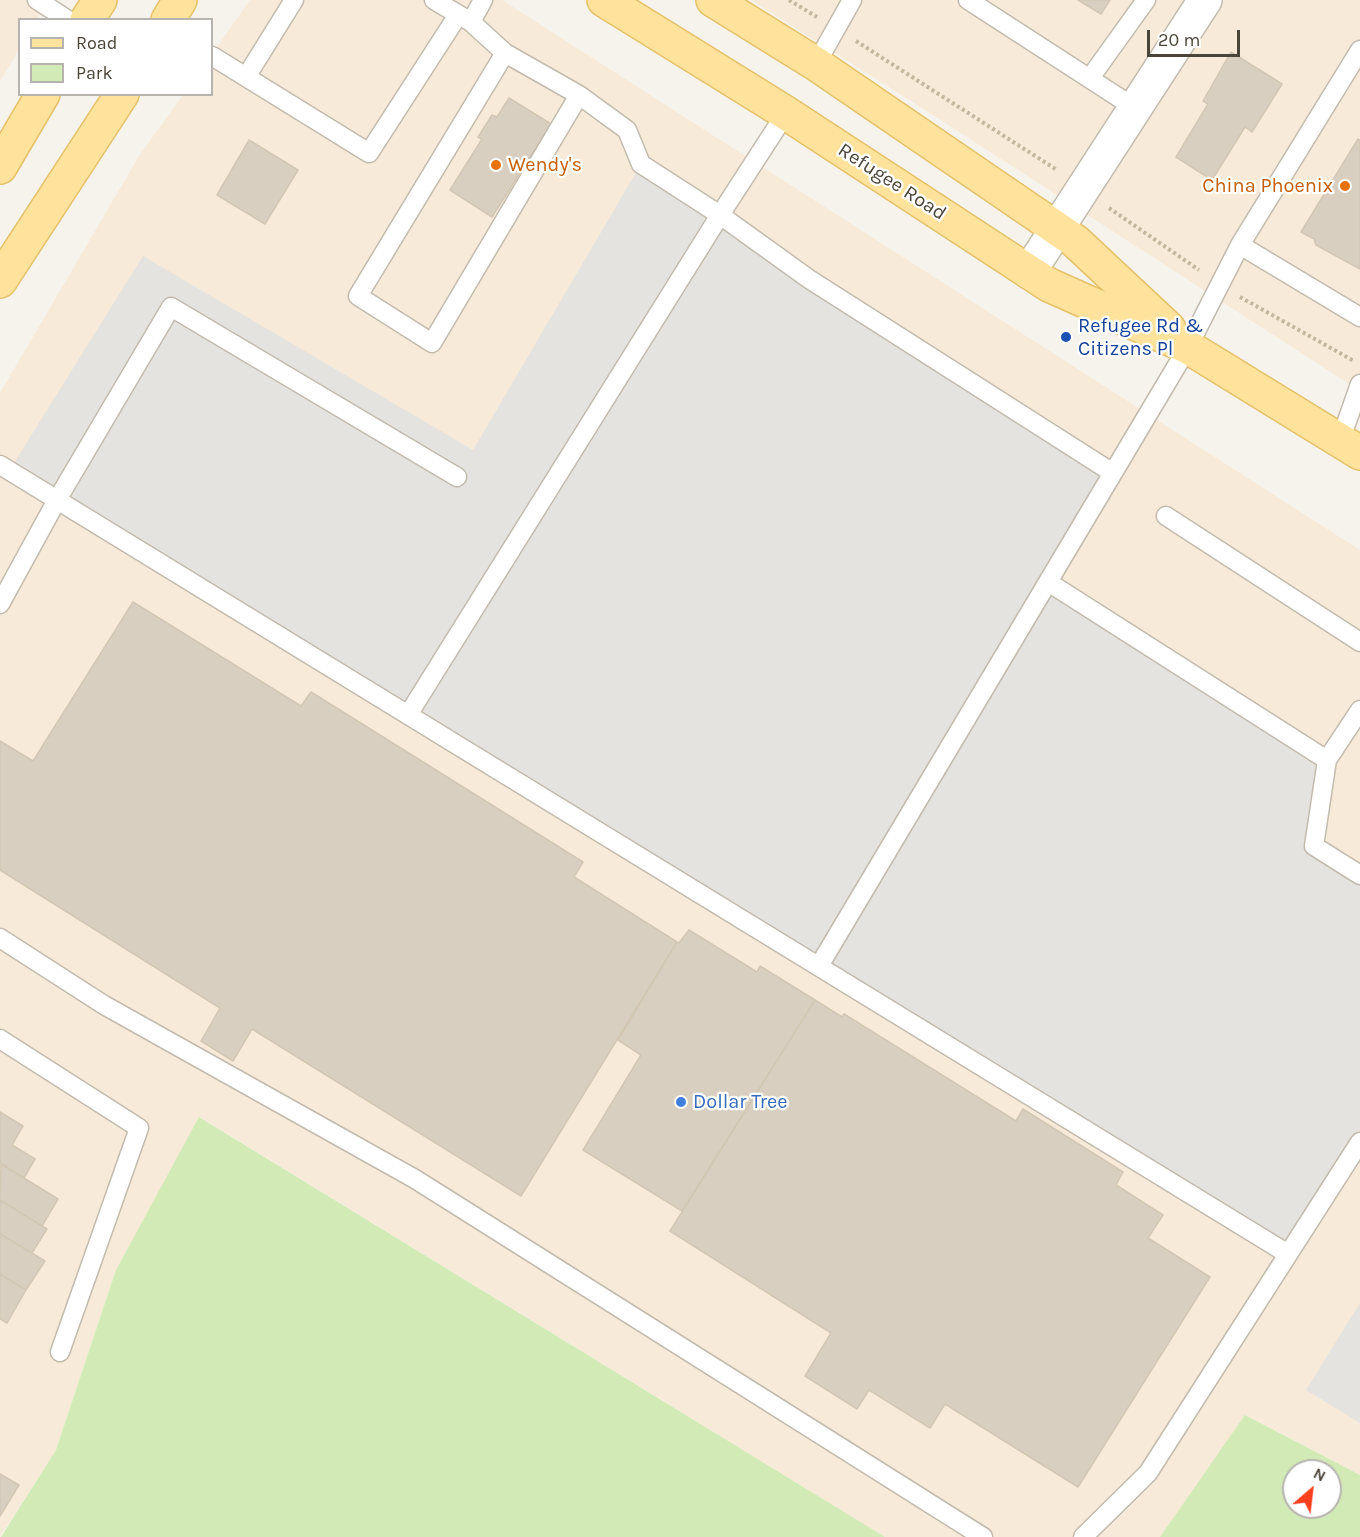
<!DOCTYPE html>
<style>
body{margin:0}
#map{position:relative;width:1360px;height:1537px;overflow:hidden;background:#f6f3ec;font-family:Karla,sans-serif}
canvas{display:block}
.legend{position:absolute;left:18px;top:18px;width:195px;height:78px;box-sizing:border-box;background:#fff;border:2px solid #b7b4b0;margin:0;padding:8px 10px;list-style:none;font-size:18px;color:#4b4439}
.legend li{display:flex;align-items:center;gap:12px;height:30px}
.legend b{width:30px;border:2px solid #b7b4b0}
.north{position:absolute;left:1282px;top:1459px;width:60px;height:60px;box-sizing:border-box;background:#fff;border:2px solid #b7b4b0;border-radius:50%;rotate:28deg;font-size:16px;font-weight:700;line-height:24px;text-align:center;color:#4b4439}
.north::after{content:'';display:block;margin:auto;width:21px;height:27px;background:#fc3f1d;clip-path:polygon(50% 0,100% 100%,50% 72%,0 100%)}
.scale{position:absolute;left:1147px;top:30px;width:93px;height:27px;box-sizing:border-box;border:3px solid #4b4439;border-top:0;padding-left:8px;font-size:18px;line-height:21px;white-space:nowrap;color:#4b4439;-webkit-text-stroke:4px #fff;paint-order:stroke}
</style>
<div id="map">
<canvas width="1360" height="1537"></canvas>
<ul class="legend">
<li><b style="height:8px;background:#ffe39c"></b>Road</li>
<li><b style="height:16px;background:#d2eab5"></b>Park</li>
</ul>
<div class="north">N</div>
<div class="scale">20 m</div>
</div>
<script>
const ctx = document.querySelector('canvas').getContext('2d');
ctx.lineJoin = 'round';
function fillPath(path, color) {
  ctx.fillStyle = color;
  ctx.fill(path, 'evenodd');
}
function strokePath(path, color, width, dash) {
  ctx.strokeStyle = color;
  ctx.lineWidth = width;
  ctx.lineCap = dash ? 'butt' : 'round';
  ctx.setLineDash(dash || []);
  ctx.stroke(path);
}
function write(font, color, halo, rows, align = 'center') {
  ctx.font = font + ' Karla,sans-serif';
  ctx.lineWidth = 4.5;
  ctx.setLineDash([]);
  ctx.textBaseline = 'middle';
  ctx.strokeStyle = halo;
  ctx.fillStyle = color;
  for (const [text, x, y, turn = 0] of rows) {
    ctx.save();
    ctx.translate(x, y);
    ctx.rotate((+turn || 0) * Math.PI / 180);
    ctx.textAlign = isNaN(turn) ? turn : align;
    if (halo) ctx.strokeText(text, 0, 0);
    ctx.fillText(text, 0, 0);
    ctx.restore();
  }
}
const commercial = new Path2D(`
 M0,0H48L37,19L20,20L19,49L0,82Z
 M250,0H502L1360,550V1475L1246,1415L1160,1537H885L200,1117L116,1270L56,1450L0,1537V393L139,156L183,95L212,94V54Z
 M751,0H1360V391L933,115Z`);
const green = new Path2D(`
 M199,1117L885,1537H1L56,1450L116,1270Z
 M1245,1415L1360,1475V1537H1160ZM1294,1471H1330V1507H1294Z`);
const parking = new Path2D(`
 M641,164L1113,473L1048,582L1327,760L1314,846L1360,875V1142L1288,1254L9,471L143,256L473,450Z
 M1360,1303V1423L1306,1390Z`);
const building = new Path2D(`
 M1078,0H1110L1101,14Z
 M1231,52L1282,84L1252,132L1245,127L1212,180L1176,157L1208,104L1203,101Z
 M509,98L551,124L492,217L450,190L482,139L478,137L492,115L497,117Z
 M1358,139L1360,140V269L1316,245L1314,239L1301,232Z
 M249,140L298,170L265,224L217,195Z
 M133,602L301,706L311,692L583,862L574,877L677,942L521,1196L252,1029L233,1061L201,1041L220,1008L0,870V741L33,761Z
 M689,930L757,972L760,966L815,1000L682,1211L583,1150L641,1055L618,1040L677,942L679,943Z
 M815,1000L842,1017L844,1014L1016,1121L1023,1109L1123,1172L1116,1185L1163,1215L1148,1238L1210,1277L1078,1487L945,1404L930,1428L869,1390L857,1409L805,1376L831,1333L670,1231Z
 M0,1112L23,1126L12,1145L35,1159L24,1178L0,1163Z
 M1,1164L58,1199L42,1226L0,1200Z
 M0,1200L47,1229L32,1253L0,1234Z
 M0,1234L45,1261L26,1290L0,1274Z
 M0,1274L26,1290L7,1323L0,1319Z
 M0,1474L19,1485L0,1516Z`);
const path = new Path2D(`
 M789,0L817,17
 M856,41L1057,170
 M1109,208L1199,270
 M1240,297L1354,361`);
const lane = new Path2D(`
 M37,0L68,20
 M434,0L471,22L483,0
 M968,0L1135,108
 M471,22L505,53L579,95L432,343L358,296L505,53
 M212,56L246,77L294,0
 M816,64L852,0
 M246,77L369,153L458,15
 M1090,78L1146,0
 M579,95L627,130L641,164L720,215L809,279L1113,473
 M1240,245L1360,317
 M1340,441L1360,384
 M0,465L1288,1254
 M1166,516L1360,642
 M1048,582L1327,760L1360,710
 M0,604L57,500L171,307L457,477
 M408,715L720,215L786,113
 M1327,760L1314,846L1360,875
 M0,938L104,1005L415,1179L983,1537
 M819,966L1188,347L1240,245L1360,50
 M0,1039L139,1128L60,1352
 M1083,1537L1148,1473L1360,1142`);
const street = new Path2D(`
 M1029,272L1205,0`);
const primary = new Path2D(`
 M604,0L786,113L1049,285L1188,347L1360,453
 M713,0L816,64L1075,241L1169,329
 M87,20L100,0
 M168,20L180,0
 M0,167L43,94
 M0,281L122,94`);
const markers = [
 [496,165,6,"#e8710a"],
 [1345,186,6,"#e8710a"],
 [1066,337,6,"#1a4fb4"],
 [681,1102,6,"#3f7fe0"]
];
const foodNames = [
 ["Wendy's",508,165],
 ["China Phoenix",1333,186,"right"]
];
const streetNames = [
 ["Refugee Road",892,182,33]
];
const transitNames = [
 ["Refugee Rd &",1078,326],
 ["Citizens Pl",1078,349]
];
const shopNames = [
 ["Dollar Tree",693,1102]
];
fillPath(commercial, '#f7ead8');
fillPath(green, '#d2eab5');
fillPath(parking, '#e5e3e0');
fillPath(building, '#d8cfc1');
strokePath(building, '#d3c7b4', 1.5);
strokePath(lane, '#c2bbae', 21);
strokePath(street, '#c2bbae', 36);
strokePath(primary, '#e6c16a', 36);
strokePath(path, '#c4b79f', 4, [3, 3]);
strokePath(lane, '#fff', 18);
strokePath(street, '#fff', 33);
strokePath(primary, '#ffe39c', 33);
for (const [x, y, r, color] of markers) {
  const dot = new Path2D();
  dot.arc(x, y, r, 0, 2 * Math.PI);
  ctx.fillStyle = color;
  ctx.fill(dot);
  strokePath(dot, '#fff', 2);
}
write('20px', '#c56008', '#fff', foodNames, 'left');
write('20px', '#4b4439', '#fff', streetNames);
write('20px', '#164399', '#fff', transitNames, 'left');
write('20px', '#366cbe', '#fff', shopNames, 'left');
</script>
